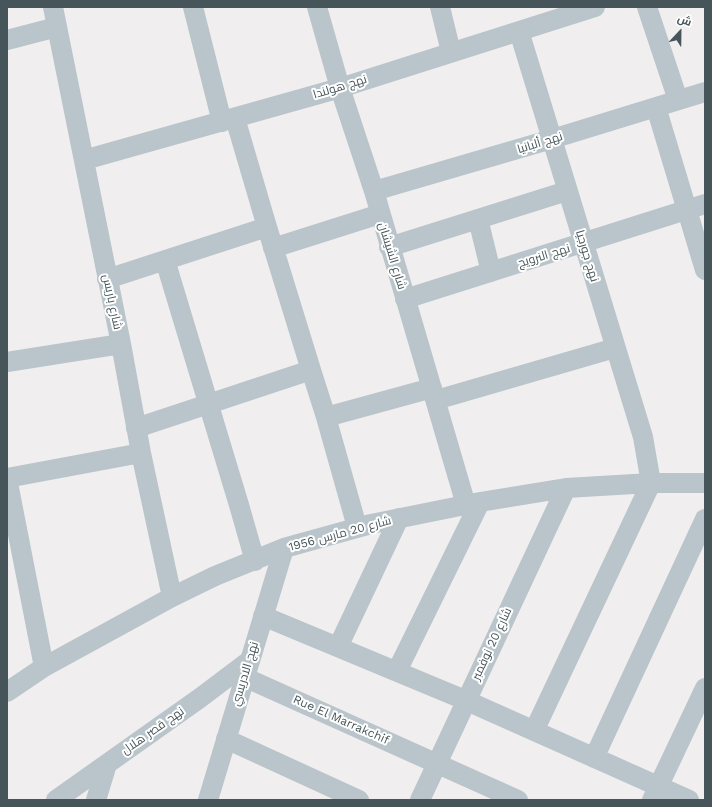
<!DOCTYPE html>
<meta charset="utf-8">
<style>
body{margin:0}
#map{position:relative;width:712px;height:807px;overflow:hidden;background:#f0eeee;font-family:"Work Sans",Cairo,sans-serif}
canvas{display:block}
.frame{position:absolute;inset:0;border:8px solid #46555a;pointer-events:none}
.north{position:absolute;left:660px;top:12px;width:40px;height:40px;-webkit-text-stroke:3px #fff;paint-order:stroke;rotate:22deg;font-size:11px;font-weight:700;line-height:16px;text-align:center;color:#46555a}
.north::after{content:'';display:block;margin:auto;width:14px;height:18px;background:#46555a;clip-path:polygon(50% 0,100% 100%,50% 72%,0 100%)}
</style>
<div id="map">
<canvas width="712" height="807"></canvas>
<div class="frame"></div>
<div class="north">ش</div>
</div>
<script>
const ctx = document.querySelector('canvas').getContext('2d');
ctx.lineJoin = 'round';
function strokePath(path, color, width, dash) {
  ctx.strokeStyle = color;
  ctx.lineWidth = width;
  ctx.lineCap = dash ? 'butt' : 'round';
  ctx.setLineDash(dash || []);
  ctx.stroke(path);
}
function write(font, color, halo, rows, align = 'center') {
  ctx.font = font + ' "Work Sans",Cairo,sans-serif';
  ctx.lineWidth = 4;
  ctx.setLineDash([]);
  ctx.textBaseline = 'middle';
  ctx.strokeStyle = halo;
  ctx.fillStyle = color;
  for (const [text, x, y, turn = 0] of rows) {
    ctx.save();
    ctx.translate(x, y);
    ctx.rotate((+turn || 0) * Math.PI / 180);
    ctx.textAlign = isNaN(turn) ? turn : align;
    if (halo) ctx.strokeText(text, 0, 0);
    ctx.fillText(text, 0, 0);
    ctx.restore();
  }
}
const minor = new Path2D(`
 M53,7L121,344L141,453L172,597
 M193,7L222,122
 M317,7L340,88L374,191L466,505
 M440,7L451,52
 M647,7L678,100
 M519,31L643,437L651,483L534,731
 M7,40L57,27
 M656,107L705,270
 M235,118L267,227
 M84,160L340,88L595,7
 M374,191L552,139L705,92
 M478,219L491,272
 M389,247L567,191
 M273,248L380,214
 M165,260L239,505L255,561
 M107,279L267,227L311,370
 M405,299L705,204
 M7,362L121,344
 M436,400L615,348
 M326,417L432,388
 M136,428L311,370L326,417L357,527
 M7,478L44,667
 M7,478L141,453
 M263,616L465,700L689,800
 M338,647L399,518
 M397,671L480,502
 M244,677L518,800
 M7,692L44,667L172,597L215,576L284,548L371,524L480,502L566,488L651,483H705
 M226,739L359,800
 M594,758L705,519
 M56,800L200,698L249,661
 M96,800L107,764
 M208,800L284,548
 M420,800L566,488
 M652,800L705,688`);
const streetNames = [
 ["نهج هولندا",340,87,-17],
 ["نهج ألبانيا",540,143,-17],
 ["شارع الشيشان",392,256,73],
 ["نهج النرويج",544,256,-17],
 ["نهج جورجيا",587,256,73],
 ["شارع باريس",112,302,78],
 ["شارع 20 مارس 1956",340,534,-15],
 ["شارع 20 نوفمبر",492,644,-65],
 ["نهج الادريسي",245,674,-73],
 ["Rue El Marrakchif",341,720,24],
 ["نهج قصر هلال",153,731,-35]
];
strokePath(minor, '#b9c5ca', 20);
write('12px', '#46555a', '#fff', streetNames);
</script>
